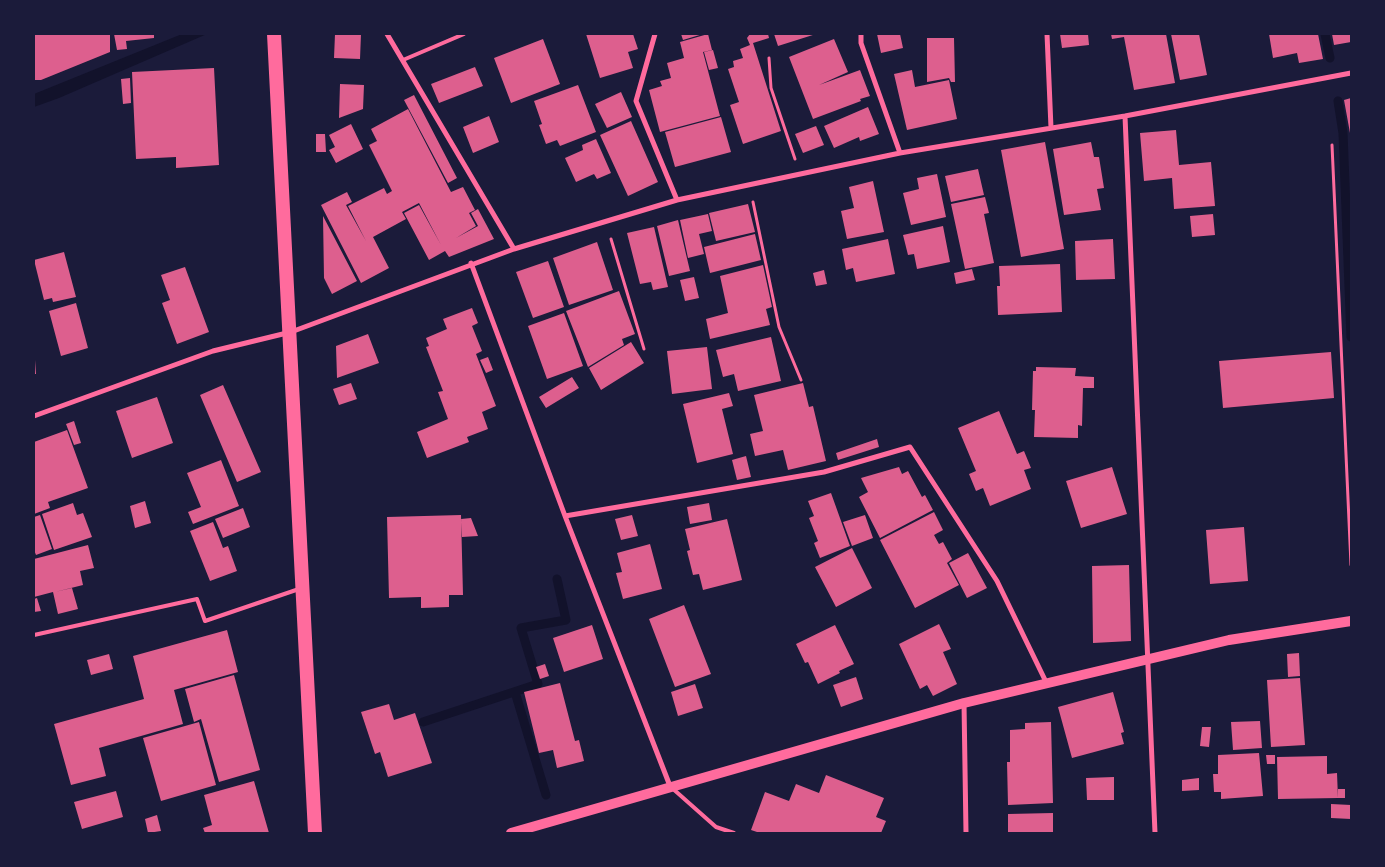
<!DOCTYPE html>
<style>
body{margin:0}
#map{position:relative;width:1385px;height:867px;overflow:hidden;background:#1b1b3a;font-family:Inter,sans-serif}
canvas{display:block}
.frame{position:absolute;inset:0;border:35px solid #1b1b3a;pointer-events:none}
</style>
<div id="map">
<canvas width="1385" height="867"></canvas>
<div class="frame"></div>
</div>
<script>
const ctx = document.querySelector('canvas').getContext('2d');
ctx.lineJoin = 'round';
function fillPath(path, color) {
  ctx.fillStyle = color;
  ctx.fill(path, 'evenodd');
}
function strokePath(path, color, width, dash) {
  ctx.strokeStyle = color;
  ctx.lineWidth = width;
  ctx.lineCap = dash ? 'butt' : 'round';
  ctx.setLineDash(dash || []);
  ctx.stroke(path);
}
const water = new Path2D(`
 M182,34H207L59,98L34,107V94Z`);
const stream = new Path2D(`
 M1325,34L1330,58
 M1338,101L1343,133L1351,337
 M515,692L546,795
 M423,722L538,684L521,628L566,620L557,579`);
const building = new Path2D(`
 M34,34H110V52L41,80H34Z
 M114,34H154V38L126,41L127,49L117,50Z
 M335,34H361L360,59L334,58Z
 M586,34H633L638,49L628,52L633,68L600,78Z
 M681,34H703L683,40Z
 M708,34L712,50L703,52L720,116L660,132L649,90L662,86L660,81L671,78L667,63L684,58L680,42Z
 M750,34H768L769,38L753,43L781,131L743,144L730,105L739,102L728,69L734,67L733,61L743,58L740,49L750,45L747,38Z
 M774,34H816L778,46Z
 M877,34H900L903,48L881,53Z
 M1060,34H1088L1089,45L1062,48Z
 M1111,34H1166L1175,83L1134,90L1124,37L1112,39Z
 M1171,34H1199L1207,75L1180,80Z
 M1269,34H1318L1323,59L1299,63L1297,53L1273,58Z
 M1332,34H1351V42L1334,45Z
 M927,38H954L955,82H951L949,78L927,82Z
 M543,39L560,84L511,103L494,58Z
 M834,39L848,72L819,85L860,70L870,96L860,99L861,101L813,119L789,57Z
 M713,50L718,68L709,70L704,52Z
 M475,67L483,86L439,103L431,84Z
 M214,68L219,165L176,168V157L136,159L132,72Z
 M912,70L915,87L949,80L957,119L907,130L894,74Z
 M130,78L131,103L123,104L121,79Z
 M340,84L364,85L363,109L339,118Z
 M578,85L596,132L560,146L557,140L546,144L539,125L542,124L534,101Z
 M621,92L632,117L607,128L595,104Z
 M414,95L457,178L448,183L404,100Z
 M1351,98V133H1350L1344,100Z
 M868,107L879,134L860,141L859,137L834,148L824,126Z
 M408,109L451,192L463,187L475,210L469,213L476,226L456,238L478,226L471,213L478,209L494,239L449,257L445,251L429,260L404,213L419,205L441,245L419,203L402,212L406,219L373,237L389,268L361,283L321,205L347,192L352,202L346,205L366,241L348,206L384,188L387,194L392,191L369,145L377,141L371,129Z
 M489,116L499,142L473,153L463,127Z
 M721,117L731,152L675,167L665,132Z
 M631,121L658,182L628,196L600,135Z
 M351,124L363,149L336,163L329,150L335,147L329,135Z
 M816,126L824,145L803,153L795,134Z
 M1176,130L1179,165L1211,162L1215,206L1174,209L1172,178L1144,181L1140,133Z
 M316,134H325L326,152H316Z
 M596,139L611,173L597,179L594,174L576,182L565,158L583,150L582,145Z
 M1045,142L1064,249L1021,257L1001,150Z
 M1091,142L1094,157H1099L1104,188L1097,189L1101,210L1064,215L1053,149Z
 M978,169L984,195L951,202L945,176Z
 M937,174L946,217L911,225L903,193L919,189L917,178Z
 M873,181L884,232L847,239L841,211L854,208L849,187Z
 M985,197L989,213L984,214L994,263L965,269L951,204Z
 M748,204L755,232L716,241L709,213Z
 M708,214L712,231L699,234L704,254L688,258L680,220Z
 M1213,214L1215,235L1192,237L1190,216Z
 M323,216L357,281L332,294L324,278Z
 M678,220L690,271L669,276L657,226Z
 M943,226L950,262L917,269L914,254L908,255L903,235Z
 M654,227L668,287L653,290L651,282L640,284L627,233Z
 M755,234L761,260L710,273L704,247Z
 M888,239L895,274L856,282L853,268L846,270L842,249Z
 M1113,239L1115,279L1076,280L1075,241Z
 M597,242L613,290L569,305L553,258Z
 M64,252L76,297L53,302L52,298L44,300L34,260Z
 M548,261L564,307L533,318L516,272Z
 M1060,264L1062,312L998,315L997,286H1000L999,266Z
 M763,265L772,307L766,309L770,325L710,339L706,319L728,313L720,276Z
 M185,267L209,332L177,344L162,303L170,300L161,275Z
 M972,269L975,280L956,284L954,273Z
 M824,270L827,284L816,286L813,273Z
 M694,277L699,298L685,301L680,280Z
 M619,291L635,334L622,339L624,345L588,367L566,311Z
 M76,303L88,348L61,356L49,311Z
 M472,308L478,323L472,326L482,351L476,354L496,406L482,412L488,429L467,437L469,442L427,458L417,432L448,419L438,392L443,391L426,347L429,346L426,338L447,329L443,319Z
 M564,313L583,366L547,379L528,326Z
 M368,334L379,363L337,378L336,346Z
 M771,337L781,381L738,391L734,374L723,377L716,350Z
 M631,342L644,363L601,390L589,368Z
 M707,347L712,389L672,394L667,351Z
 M1331,352L1334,398L1223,408L1219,361Z
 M488,357L493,370L486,373L480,360Z
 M34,360H35L36,374H34Z
 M1036,367L1076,368L1075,376L1094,377V388H1083L1082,426L1078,425V438L1034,437L1035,410H1032L1033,371H1036Z
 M572,377L579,388L546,408L539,397Z
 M351,383L357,399L339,405L333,389Z
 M803,383L809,407L813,406L826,461L788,470L783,450L755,456L750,434L763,431L754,395Z
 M223,385L261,472L237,482L200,395Z
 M729,393L733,406L722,409L733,454L697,463L683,404Z
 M157,397L173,443L132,458L116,411Z
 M999,411L1017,454L1024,451L1031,468L1024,470L1031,489L990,506L983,488L976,491L969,474L976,471L958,428Z
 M74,421L81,443L74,445L66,424Z
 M67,430L88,488L48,502L50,508L34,514V442Z
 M877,439L879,447L838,460L836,453Z
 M746,456L751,477L737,480L732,460Z
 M221,460L239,506L193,524L188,512L201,507L187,473Z
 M899,467L902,474L908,471L922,497L925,495L933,510L880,538L859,497L868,492L861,478Z
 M1112,467L1127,514L1081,528L1066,481Z
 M831,493L850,546L820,558L814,543L818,541L809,518L814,516L808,501Z
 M145,501L151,523L135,528L130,506Z
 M73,503L77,515L83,513L92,537L54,550L42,514Z
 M709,503L712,520L690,524L687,507Z
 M243,508L250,527L223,538L215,519Z
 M934,512L943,530L934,535L939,544L943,542L952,559L947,563L959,585L915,608L880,540Z
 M40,515L52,549L36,555L34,550V517Z
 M461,515L463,595H449V607L421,608V597L389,598L387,517Z
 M632,515L638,536L621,540L615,519Z
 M865,515L873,538L852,546L843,522Z
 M471,518L478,536L462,537L461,519Z
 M727,519L742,580L703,590L699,574L693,575L687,551L690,550L685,529Z
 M213,522L223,548L228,546L237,571L210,581L190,531Z
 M1244,527L1248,581L1210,584L1206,530Z
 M650,544L662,589L623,599L616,573L622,572L617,553Z
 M88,545L94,568L80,571L83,585L55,592L72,588L78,609L58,614L53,592L34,597V559Z
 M852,548L872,588L836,607L815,567Z
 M968,553L987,588L967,598L949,563Z
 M1129,565L1131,641L1093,643L1092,566Z
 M37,598L41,611L34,612V599Z
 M684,605L711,674L675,687L649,619Z
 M939,624L951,649L943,652L957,684L933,696L927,685L920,689L899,644Z
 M592,625L603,659L564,672L553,638Z
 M835,625L854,664L839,671L840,673L818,684L808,662L805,663L796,644Z
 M227,630L238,672L174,690L183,724L99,748L106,776L71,785L54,724L144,699L133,656Z
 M1299,653L1300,676L1288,677L1287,654Z
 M109,654L113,669L91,675L87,660Z
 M545,664L549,676L540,679L536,667Z
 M234,675L260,770L219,782L201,719L194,722L185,689Z
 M856,677L863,699L841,707L833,685Z
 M1300,678L1305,745L1271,747L1267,680Z
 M560,683L575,741L579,740L584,761L557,768L553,750L539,753L524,692Z
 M695,684L703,708L678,716L671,692Z
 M1113,692L1124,732L1121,733L1124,744L1072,758L1058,707Z
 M389,704L394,720L415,713L432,763L388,777L380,752L375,754L361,712Z
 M1260,721L1262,748L1233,750L1231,722Z
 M199,722L216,785L161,801L143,738Z
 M1051,722L1053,803L1008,805L1007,762H1010V730L1025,729V723Z
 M1202,727H1211L1209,747L1200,746Z
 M1259,753L1263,796L1221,799V792H1214L1213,774H1218V755Z
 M1266,755H1275V764H1267Z
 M1327,756V774L1337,773L1338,798L1278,799L1277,757Z
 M826,775L884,798L876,817L886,821L881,833H760L751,830L765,792L789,801L796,784L819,793Z
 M1114,777V800H1087L1086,778Z
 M1199,778V790L1182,791V780Z
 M254,781L269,833H205L203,828L212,825L204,795Z
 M1338,789H1345V798H1338Z
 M116,791L123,817L82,829L74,802Z
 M1331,804L1351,805V819L1331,818Z
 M1053,813V833H1008V814Z
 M157,815L161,831L148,833L145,819Z`);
const path = new Path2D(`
 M769,58L771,88L795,159
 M1332,145L1351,565
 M753,202L779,327L801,380
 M611,239L644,349`);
const service = new Path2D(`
 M403,60L464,34
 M34,635L197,599L205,621L299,589
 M672,788L716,827L734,833`);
const minor = new Path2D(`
 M387,34L514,249
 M655,34L636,101L677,200
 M861,34V43L900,153
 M1047,34L1051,128
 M1125,116L1155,833
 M471,263L565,516L670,786
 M34,416L213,351L291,332L514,249L677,200L900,153L1125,116L1351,73
 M565,516L824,472L910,447L997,581L1047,684
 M964,703L966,833`);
const secondary = new Path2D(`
 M511,833L964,703L1229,640L1351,621`);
const trunk = new Path2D(`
 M274,34L315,833`);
fillPath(water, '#12122b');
strokePath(stream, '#12122b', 9);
fillPath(building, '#dd5f8e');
strokePath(path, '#ff6b9d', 3);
strokePath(service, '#ff6b9d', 4);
strokePath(minor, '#ff6b9d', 5);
strokePath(secondary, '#ff6b9d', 10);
strokePath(trunk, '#ff6b9d', 14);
</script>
